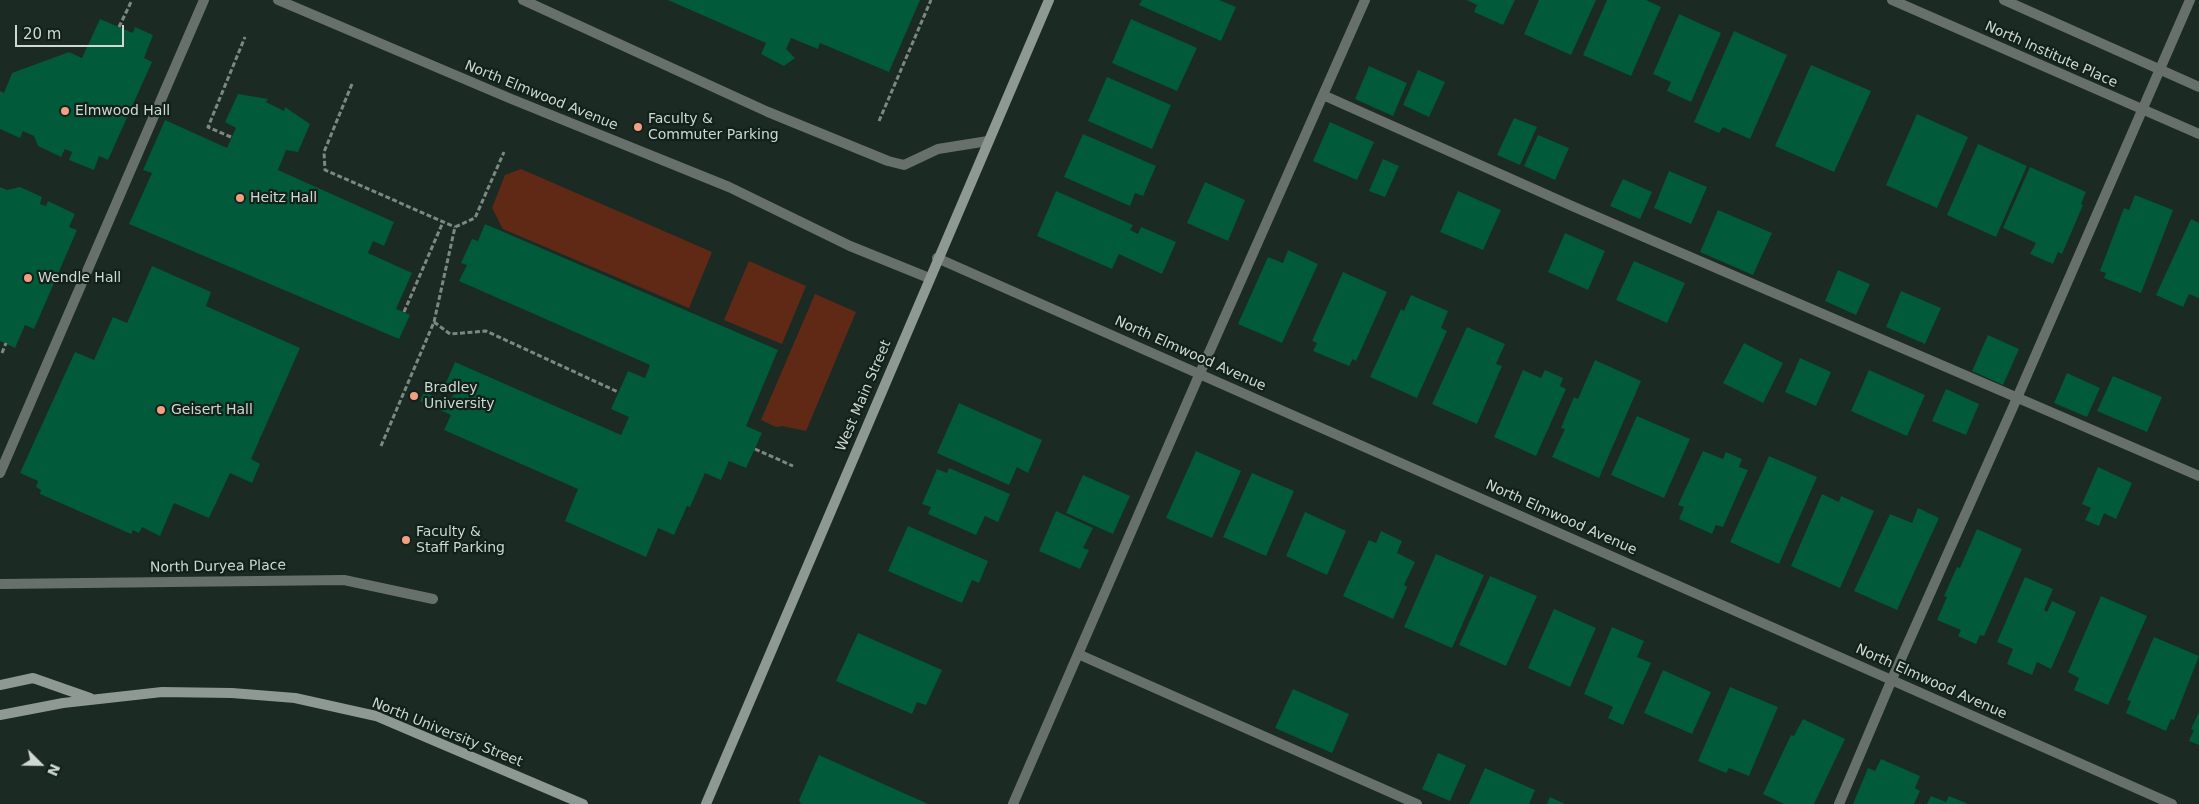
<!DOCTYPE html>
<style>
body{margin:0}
#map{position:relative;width:2199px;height:804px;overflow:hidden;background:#1b2a22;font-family:"DejaVu Sans",sans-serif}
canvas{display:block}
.north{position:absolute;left:15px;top:739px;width:50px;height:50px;-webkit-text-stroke:4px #122119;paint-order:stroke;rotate:113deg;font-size:14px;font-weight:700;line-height:20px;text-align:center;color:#cfd8d3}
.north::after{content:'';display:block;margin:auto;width:18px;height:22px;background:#cfd8d3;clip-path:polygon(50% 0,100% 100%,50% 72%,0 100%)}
.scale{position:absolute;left:15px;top:25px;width:109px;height:22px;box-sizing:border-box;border:2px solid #cfd8d3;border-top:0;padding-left:6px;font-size:15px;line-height:18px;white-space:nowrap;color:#cfd8d3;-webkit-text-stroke:4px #122119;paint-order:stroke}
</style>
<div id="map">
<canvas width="2199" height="804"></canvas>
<div class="north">N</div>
<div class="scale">20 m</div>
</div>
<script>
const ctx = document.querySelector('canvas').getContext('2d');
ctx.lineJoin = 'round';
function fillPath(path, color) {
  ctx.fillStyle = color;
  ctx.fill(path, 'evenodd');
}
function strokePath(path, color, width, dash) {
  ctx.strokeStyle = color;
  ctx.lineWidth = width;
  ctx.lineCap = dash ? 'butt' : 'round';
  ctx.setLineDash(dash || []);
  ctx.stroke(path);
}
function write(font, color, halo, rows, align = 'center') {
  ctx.font = font + ' "DejaVu Sans",sans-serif';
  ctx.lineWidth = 4.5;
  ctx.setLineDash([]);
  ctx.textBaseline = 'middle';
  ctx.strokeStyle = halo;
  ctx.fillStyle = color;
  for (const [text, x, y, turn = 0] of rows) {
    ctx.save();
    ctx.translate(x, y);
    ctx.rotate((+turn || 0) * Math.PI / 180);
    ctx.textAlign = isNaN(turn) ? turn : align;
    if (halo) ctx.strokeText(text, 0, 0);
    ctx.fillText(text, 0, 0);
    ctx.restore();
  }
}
const green = new Path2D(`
 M521,169L712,252L689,308L503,229L492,208L505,175Z
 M749,261L806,286L782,344L724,320Z
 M815,294L856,312L806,431L782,426L776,427L761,420Z`);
const building = new Path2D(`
 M668,0H920L889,72L820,43L818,49L791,38L786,49L795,58L784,66L761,54L766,43Z
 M1142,0H1219L1236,7L1221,41L1139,5Z
 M1467,0H1515L1503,25L1474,12L1477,5Z
 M1539,0H1596L1571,55L1524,34Z
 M1607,0H1646L1661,7L1631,76L1583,55Z
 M1679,14L1721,33L1691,102L1667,91L1671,82L1653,74Z
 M100,19L133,33L135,27L153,35L144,58L152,62L108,160L99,156L94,170L69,160L72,152L65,149L61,157L38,146L34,136L23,131L20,138L0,129V91L4,93L12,73L69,52L82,58Z
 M1131,19L1197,48L1177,91L1112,63Z
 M1734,31L1787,55L1750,139L1723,127L1719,133L1694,122Z
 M1811,65L1871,91L1834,172L1775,146Z
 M1369,66L1407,83L1393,116L1355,99Z
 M1418,70L1445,82L1429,117L1403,105Z
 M1107,77L1171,105L1152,149L1088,121Z
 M238,94L268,99L266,102L284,111L285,107L310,124L298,152L286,150L278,170L394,222L384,246L373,241L368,253L412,273L396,309L410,315L399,339L129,224L152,173L143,170L165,120L227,148L236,128L225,122Z
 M1917,114L1968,137L1937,208L1886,185Z
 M1514,118L1537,127L1520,165L1497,155Z
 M1330,122L1374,142L1357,180L1313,161Z
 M1083,134L1156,166L1143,196L1135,193L1130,206L1064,177Z
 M1538,135L1569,148L1555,180L1524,166Z
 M1978,144L2027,166L1996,237L1947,215Z
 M1383,159L1399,166L1385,197L1369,191Z
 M2030,167L2086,192L2081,204L2083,205L2062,254L2058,252L2053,264L2030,254L2036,243L2003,228Z
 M1669,171L1707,187L1691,224L1654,208Z
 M1623,179L1652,192L1640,219L1610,206Z
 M1205,182L1245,200L1228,241L1187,223Z
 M0,187L7,190L20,187L42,197L40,204L46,206L48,201L75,214L69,227L77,230L34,329L25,325L15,348L0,341Z
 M1056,191L1133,225L1130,230L1138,234L1141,227L1176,242L1162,274L1119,254L1112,269L1037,236Z
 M1458,191L1501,210L1483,250L1440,232Z
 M2135,195L2173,210L2141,293L2104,278L2106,273L2100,271L2124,208L2129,210Z
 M1718,210L1772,233L1753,275L1700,252Z
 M2191,219L2199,223V298L2189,294L2183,307L2156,295Z
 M485,224L778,350L746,426L762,433L746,468L729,461L721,480L705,473L690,507L687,506L674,535L658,528L646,557L565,521L578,489L444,430L451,415L420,401L424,392L449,403L456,390L445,385L455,362L621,435L629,417L611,409L628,371L645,378L650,365L459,281L467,265L461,263L472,239L478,241Z
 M1565,233L1605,251L1588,290L1548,272Z
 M1288,250L1318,264L1282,343L1238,324L1268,257L1283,263Z
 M1634,261L1685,283L1667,323L1616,300Z
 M152,266L211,292L206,306L300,348L251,459L260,464L252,483L230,473L209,518L174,503L160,536L142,527L139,533L133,530L131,534L40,494L41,490L36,487L38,481L20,473L75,352L94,360L113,317L127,323Z
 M1838,270L1870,284L1856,315L1825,301Z
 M1343,272L1387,292L1356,361L1353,359L1349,366L1313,351L1317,343L1312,341Z
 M1901,291L1941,308L1925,344L1886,327Z
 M1411,295L1448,311L1441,328L1447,331L1417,398L1370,377L1401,309L1404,311Z
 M1467,327L1505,344L1496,364L1502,366L1477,424L1432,404Z
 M1988,335L2019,349L2003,385L1972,371Z
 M1744,343L1783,363L1763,403L1723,383Z
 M1800,358L1831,372L1816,406L1785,392Z
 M1595,360L1641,381L1599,478L1552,457L1565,429L1561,428L1574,397L1578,399Z
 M1523,370L1541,378L1545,370L1563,378L1560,386L1566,389L1536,456L1494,437Z
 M1869,370L1925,395L1907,436L1851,411Z
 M2067,373L2100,388L2087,417L2054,403Z
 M2113,376L2162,397L2147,432L2097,411Z
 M1946,389L1979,404L1966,435L1932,421Z
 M959,403L1042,440L1028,473L1017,467L1009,485L937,453Z
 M1637,416L1690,439L1664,498L1611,475Z
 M1196,451L1241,471L1212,538L1166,518Z
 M1703,451L1723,459L1726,452L1742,459L1739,467L1748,470L1723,527L1716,525L1712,534L1679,519L1684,507L1678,505Z
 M1769,456L1817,477L1779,564L1730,542Z
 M2098,467L2132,483L2116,519L2104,513L2099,526L2085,520L2091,508L2082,504Z
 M949,468L1010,494L998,522L985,516L976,535L928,514L931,507L922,504L937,469L947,473Z
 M1252,473L1294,491L1266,556L1223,537Z
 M1083,475L1130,496L1113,534L1066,513Z
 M1822,494L1839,502L1841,496L1874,511L1840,588L1791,566Z
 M1918,508L1939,518L1897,610L1854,591L1890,514L1912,523Z
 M1056,511L1093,528L1083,548L1089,550L1080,569L1039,551Z
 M1305,512L1346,531L1327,575L1286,556Z
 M908,526L988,561L979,583L972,580L962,603L888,571Z
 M1977,529L2022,549L1984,636L1980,635L1976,644L1958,636L1961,630L1937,620L1947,597L1944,596L1957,567L1960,568Z
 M1381,531L1402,541L1397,553L1415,562L1404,585L1407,587L1393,619L1343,596L1369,540L1376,543Z
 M1436,554L1484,575L1452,648L1404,627Z
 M1490,576L1537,596L1506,666L1459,645Z
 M2025,577L2053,589L2044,610L2047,612L2052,601L2076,612L2051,669L2037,662L2032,675L2007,664L2013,649L1997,642Z
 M2101,596L2147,616L2108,705L2074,690L2079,678L2068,672Z
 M1554,609L1596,628L1570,687L1528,668Z
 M1612,627L1644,641L1637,657L1651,663L1623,725L1608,718L1613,707L1584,694Z
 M858,633L942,670L926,705L917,702L912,714L836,681Z
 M2154,637L2199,656L2174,720L2171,719L2166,731L2126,713L2131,701L2127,700Z
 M1663,670L1711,692L1692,734L1644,713Z
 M1730,687L1778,707L1749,776L1729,768L1726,773L1698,761Z
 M1293,689L1349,714L1332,753L1275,728Z
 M2199,712V745L2189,741L2194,730L2191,729Z
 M1803,719L1845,739L1814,804H1784L1763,794L1791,735L1794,736Z
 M1438,753L1466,765L1450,801L1422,789Z
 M819,755L928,804H801L799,800Z
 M1881,759L1920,776L1915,788L1920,791L1914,804H1853L1868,768L1875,771Z
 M1485,768L1535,790L1529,804H1469Z
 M1931,796L1946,802L1949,796L1968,804H1927Z
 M1550,797L1565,804H1547Z`);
const path = new Path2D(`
 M119,27L132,0
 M352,84L324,152L325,170L455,227
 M879,121L931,0
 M231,137L208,127L245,37
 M404,312L443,222
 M434,322L450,334L486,331L618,392
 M2,353L6,343
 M381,446L434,322L455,227L475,218L504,152
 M755,449L793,466`);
const lane = new Path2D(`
 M1323,95L1572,206L2199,476
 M0,473L204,0
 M1078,654L1417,804
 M1013,804L1200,373L1365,0
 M1839,804L1892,679L2017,398L2190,0`);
const street = new Path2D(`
 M278,0L509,98L729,187L850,246L929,278
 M523,0L768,112L888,161L904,165L938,149L988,141
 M1892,0L2199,134
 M2004,0L2199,87
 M937,258L2172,804
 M0,584L344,580L433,599`);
const secondary = new Path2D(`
 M0,685L33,678L90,698
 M0,715L63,703L162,692L232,693L295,698L376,716L583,804
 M706,804L1049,0`);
const markers = [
 [65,111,5,"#f39f84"],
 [638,127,5,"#f39f84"],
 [240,198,5,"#f39f84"],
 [28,278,5,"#f39f84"],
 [414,396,5,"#f39f84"],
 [161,410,5,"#f39f84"],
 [406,540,5,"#f39f84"]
];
const streetNames = [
 ["North Institute Place",2051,55,24],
 ["North Elmwood Avenue",541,96,22],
 ["North Elmwood Avenue",1190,354,24],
 ["West Main Street",864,396,-67],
 ["North Elmwood Avenue",1561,518,24],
 ["North Duryea Place",218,567,-1],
 ["North Elmwood Avenue",1931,682,24],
 ["North University Street",447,733,22]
];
const poiNames = [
 ["Elmwood Hall",75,111],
 ["Faculty &",648,119],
 ["Commuter Parking",648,135],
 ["Heitz Hall",250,198],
 ["Wendle Hall",38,278],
 ["Bradley",424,388],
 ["University",424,404],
 ["Geisert Hall",171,410],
 ["Faculty &",416,532],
 ["Staff Parking",416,548]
];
fillPath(green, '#602916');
fillPath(building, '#015a39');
strokePath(path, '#7d8882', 3, [5, 2.5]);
strokePath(lane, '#68706b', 10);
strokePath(street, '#68706b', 10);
strokePath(secondary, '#8d9992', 10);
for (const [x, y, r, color] of markers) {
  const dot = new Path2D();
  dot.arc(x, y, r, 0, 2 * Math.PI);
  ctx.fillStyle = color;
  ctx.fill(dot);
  strokePath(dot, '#122119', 2);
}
write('14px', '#cfd8d3', '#122119', streetNames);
write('14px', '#cfd8d3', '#122119', poiNames, 'left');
</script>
